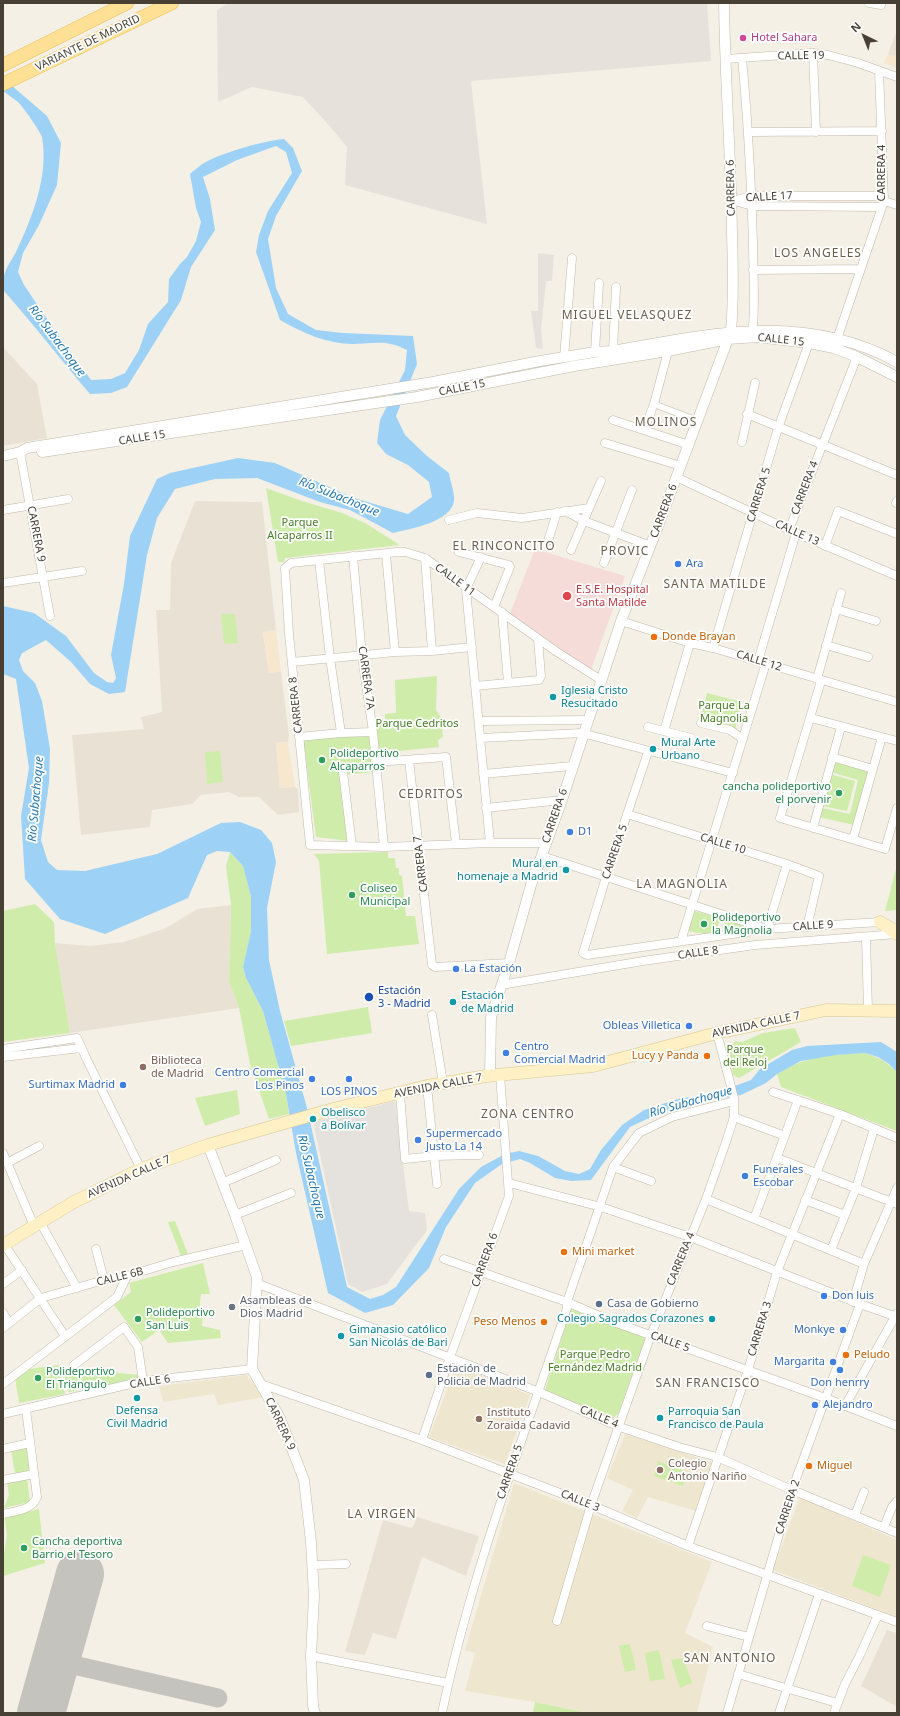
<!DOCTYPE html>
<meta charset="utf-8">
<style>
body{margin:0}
#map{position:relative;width:900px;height:1716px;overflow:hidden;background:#f4f0e6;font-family:"Noto Sans",sans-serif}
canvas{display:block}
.frame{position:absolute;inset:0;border:4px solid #484035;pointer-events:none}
.north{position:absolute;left:844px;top:16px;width:40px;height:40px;-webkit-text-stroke:3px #fff;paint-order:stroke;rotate:317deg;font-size:11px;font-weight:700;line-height:16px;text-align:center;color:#484035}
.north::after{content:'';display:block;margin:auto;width:14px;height:18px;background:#484035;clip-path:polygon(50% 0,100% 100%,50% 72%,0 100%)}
</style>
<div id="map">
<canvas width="900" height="1716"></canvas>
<div class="frame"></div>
<div class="north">N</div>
</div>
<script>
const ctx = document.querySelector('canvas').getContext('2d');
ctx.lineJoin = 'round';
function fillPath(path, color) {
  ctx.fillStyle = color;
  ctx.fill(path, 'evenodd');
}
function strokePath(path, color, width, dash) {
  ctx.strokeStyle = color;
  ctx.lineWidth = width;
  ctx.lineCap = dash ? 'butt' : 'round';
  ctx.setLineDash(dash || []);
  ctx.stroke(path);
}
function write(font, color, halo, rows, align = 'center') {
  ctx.font = font + ' "Noto Sans",sans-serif';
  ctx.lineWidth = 3.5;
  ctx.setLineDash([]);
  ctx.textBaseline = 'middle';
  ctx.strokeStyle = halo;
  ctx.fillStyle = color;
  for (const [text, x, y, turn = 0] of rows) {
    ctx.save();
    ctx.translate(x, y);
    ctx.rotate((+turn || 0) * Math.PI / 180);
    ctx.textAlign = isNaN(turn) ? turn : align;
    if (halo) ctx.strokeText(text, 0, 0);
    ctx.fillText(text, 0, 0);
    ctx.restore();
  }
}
const residential = new Path2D(`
 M897,30V57L888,54Z
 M3,347L37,384L47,438L3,446Z
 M195,501L262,502L276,630L263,633L269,673L281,671L289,736L288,742L276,743L280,788L295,787L298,789L299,812L278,815L259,797H239L229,792L201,795L192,804L152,810L150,827L81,835L72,735L144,729L141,717L162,712L156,610H170L171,563Z
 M231,905L229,980L239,1008L70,1033L55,943L91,946L124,942L166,928L197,909Z
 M417,1517L479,1536L466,1576L422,1557L396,1639L373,1633L365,1655L345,1652L383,1520L412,1528Z
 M887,1630L897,1633V1707L861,1686Z`);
const commercial = new Path2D(`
 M888,54L897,57V68L884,63Z
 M276,630L281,671L269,673L263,632Z
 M288,742L295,787L280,788L276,743Z`);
const industrial = new Path2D(`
 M228,3H707L711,61L471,81L487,224L345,185L347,147L327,123L303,97L252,87L218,102L217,10Z`);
const education = new Path2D(`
 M456,1365L530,1395L505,1464L429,1437Z
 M246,1375L264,1397L218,1405L214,1394L163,1402L159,1386Z
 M625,1434L712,1462L696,1511L648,1497L637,1518L622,1511L633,1490L607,1478Z
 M514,1483L712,1562L685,1633L713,1647L697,1713H587L535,1702L465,1691L475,1653L465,1650Z
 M800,1497L897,1540V1617L773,1570Z`);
const medical = new Path2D(`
 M535,549L625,576L591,670L509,616Z`);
const green = new Path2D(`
 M266,488L302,501L342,513L365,523L400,545L285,558L284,562H278Z
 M221,614H235L238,643L224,644Z
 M437,676L436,710L441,717L443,737L438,740L439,747L379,753L376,752L373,723H385V714L396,713L395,680Z
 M707,693L742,702L735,730L700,720Z
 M372,733L374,772L344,775L350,841L316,837L303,737Z
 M220,751L223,782L207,784L205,752Z
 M834,762L868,771L854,825L819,817L822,808L850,814L858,780L831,772Z
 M830,774L855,781L847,811L822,806Z
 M230,852L243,866L251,897V931L243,967L246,978L263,1011L286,1094L289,1114L269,1119L250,1064L239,1008L229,981L231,905L226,866Z
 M388,852V858H395L396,868H399V875L402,876L406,916H415L419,944L327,954L319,861L314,854Z
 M897,865V910L885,911Z
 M35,904L54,922L55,943L70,1033L3,1042V911Z
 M694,911L720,918L715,936L688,931Z
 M726,919L752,928L723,932Z
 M368,1007L372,1033L291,1046L284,1021Z
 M795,1028L801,1042L739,1078L733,1075L729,1051L735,1041L742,1042L763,1033Z
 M865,1053C878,1057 887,1062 897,1072V1131L781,1087L777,1074C807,1055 831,1055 865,1053Z
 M237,1090L240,1114L205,1126L195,1098Z
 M175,1221L188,1254L181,1256L168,1222Z
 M203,1263L210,1294H201L199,1311L203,1312L202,1326L220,1330L221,1338L168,1343L159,1330L142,1342L114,1305L131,1292L129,1283Z
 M571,1309L646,1337L618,1414L612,1419L545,1390Z
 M59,1365L65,1394L19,1403L14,1371Z
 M63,1368L140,1375V1379L68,1392Z
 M27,1446L31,1471L15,1473L11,1450Z
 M658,1461L687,1472L683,1486L654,1476Z
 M27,1478L30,1502L4,1508L9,1495L7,1482Z
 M39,1509L45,1563L3,1576V1559L7,1536L5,1518Z
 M863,1555L891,1565L880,1597L852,1586Z
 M630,1644L636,1670L625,1672L619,1646Z
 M659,1650L665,1679L650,1681L645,1653Z
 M683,1658L692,1683L680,1688L671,1660Z
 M535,1702L587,1713H533Z`);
const parking = new Path2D(`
 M538,253L554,255L552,281H546L541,330L543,349L536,348L531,311H538Z
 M395,1101L409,1211L425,1213L427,1230L387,1284L362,1292L348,1284L313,1122Z`);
const water = new Path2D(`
 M3,78L47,116L61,143L57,185L39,225L23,253L18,272L24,285L49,322L91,380L111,379L125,373L139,350L148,324L168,302L169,279L180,264L187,257L196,241L201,222L196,208L190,174C195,170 200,165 206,162C221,153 267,140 284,139L293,148L302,171L276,216L268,239L276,288L288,314L316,330L343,333L413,336L417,364L396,416L405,435L427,456L449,473C450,481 455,493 454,501C451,522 410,529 393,533L350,510L320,502L257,478L215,479L175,489L157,518L147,555L125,692L109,694L90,684L71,662L46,640L22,653L19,660L23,671L35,683L42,701L50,749L49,783L41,840L48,862L57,870L85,871L157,854L221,823L240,822L261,830L272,843L276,862L267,908L269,960L280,1011L307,1108L347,1287L370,1299L383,1295L396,1287L459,1189L481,1167L505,1154L519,1151L538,1156L565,1171L579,1174L590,1169L601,1150L622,1125L644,1110L678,1099L716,1093L751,1080L760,1069L792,1050L807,1046L881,1042L897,1052V1072L889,1064L878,1057L865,1053L836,1055L801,1061L777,1074L766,1083L741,1095L700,1102L662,1112L630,1127L591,1180L571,1181L555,1178L530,1163L520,1159L502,1164L475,1183L446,1227L429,1268L393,1305L365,1313L328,1293L296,1153L286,1094L263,1011L246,978L243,967L251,931V897L243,866L230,852L217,851L207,855L188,898L105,934L60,919L25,879L21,816L29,768L16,679L3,674V606L34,613L66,636L94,673L107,682L113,683L116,678L111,655L124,584L130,536L157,479L170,473L238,458L275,463L354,498L408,514L432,497L429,482L408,465L386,454L377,443L380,420L405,370L407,350C384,339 376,344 353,344C327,344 303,333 280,320L256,252L259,235L268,211L292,173L286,152L276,146L237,160L203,177L210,199L215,230L191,267L181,300L127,387L111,393L90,394C61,360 34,325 4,291C0,275 9,265 16,252C32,218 49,176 42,137C40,131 23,107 18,102C13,98 8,95 3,91Z`);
const taxiway = new Path2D(`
 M56,1661L218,1698`);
const runway = new Path2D(`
 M41,1713L80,1574`);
const pedestrian = new Path2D(`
 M654,404L698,421`);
const minor = new Path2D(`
 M869,3L881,5
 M813,53L816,132
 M742,58C748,120 751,181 753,243C753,274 756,306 752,337
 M725,59L813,53L828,55L858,63L897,77
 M749,132L882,131
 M732,201L752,196H884
 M735,201L752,206L882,207
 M884,201L897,205
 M753,270L860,269
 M837,339L884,201L879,71
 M613,351L616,287
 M595,352L599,283
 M564,358L572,258
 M747,414L897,475
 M613,420L689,445
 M644,430L654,404L668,351
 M742,442L755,383
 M605,443L681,466
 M20,452L50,616
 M676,477L796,533L897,576
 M896,503L897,501
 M3,510L68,499
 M565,511L584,521L651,546
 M449,520L477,513L522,518L589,508
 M789,530L857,357
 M548,541L557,512
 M825,546L838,511L897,534
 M571,550L601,481
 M459,552L509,565L510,567L494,607
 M386,554L395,652
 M353,556L362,656L373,732L384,847
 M481,557L466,589L490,843
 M425,558L432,651
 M319,560L330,658L341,733
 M604,563L632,490
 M3,583L82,571
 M836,609L876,621
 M502,612L508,683
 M621,621L690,643L713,648L897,702
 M826,645L868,657
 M713,648L778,428L809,343
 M758,661L796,533
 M292,662L395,652L432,651L472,647
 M817,679L841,593
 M821,681L780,818L885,849L897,808
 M475,686L539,680L541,676L538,639
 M811,718L897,741
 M479,721L587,720
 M701,723L730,730L743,739
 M648,727L691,738
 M664,731L690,643
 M299,737L341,733L373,732
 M480,738L582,733L733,773
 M648,752L606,877L583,953L587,955L767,929
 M832,757L873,769
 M409,760L432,965L435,967L509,963
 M375,762L446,757L456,844
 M343,772L352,846
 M483,774L572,766
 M486,808L562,800
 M627,814L787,864L819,876L807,927
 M813,828L841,727
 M853,839L882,737
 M546,843H490L384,847L310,845L289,634L285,568L291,563L397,552H405L425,558L557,652L601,680
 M542,856L767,929L880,922
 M767,929L787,864
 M866,937L868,1011
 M681,941L766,663
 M501,985L643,961L755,945L897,934
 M432,1015L443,1083
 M3,1049L77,1038L87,1060L141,1169
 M3,1057L81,1048
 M427,1086L437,1184
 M773,1092L840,1114L897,1138
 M400,1093L405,1159L434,1156L479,1155
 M734,1117L785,1136
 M3,1153L34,1226
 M777,1158L897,1204
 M7,1163L39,1146
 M613,1167L651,1181
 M222,1183L276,1160
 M509,1183L601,1207L690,1237L860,1304L897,1317
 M706,1199L864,1264
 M805,1200L845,1215
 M235,1215L291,1193
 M754,1219L798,1100
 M40,1222L77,1288
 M4,1244L65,1336
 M96,1249L104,1280
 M831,1250L856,1188L874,1129
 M444,1259L567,1302L611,1321L825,1398L897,1426
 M256,1283L539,1392L620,1427L679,1447L717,1457L792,1490L897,1533
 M3,1284L22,1270
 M853,1302L864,1264L897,1188
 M3,1313L9,1322
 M3,1328L41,1298L104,1280L127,1276L173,1262L246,1245
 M74,1365L124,1327L138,1347L143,1381
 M3,1384L117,1297L127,1276
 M261,1384L422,1440L591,1505L688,1546L897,1622
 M845,1406L897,1313
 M3,1414L143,1381L252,1369
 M422,1440L450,1357L509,1196L500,1075
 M3,1449L30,1443
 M3,1480L34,1474
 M3,1514C16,1511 32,1510 37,1497L26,1409
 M855,1515L864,1492
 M884,1527L892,1507L897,1501
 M688,1546L748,1370L777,1272L840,1114
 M313,1565L346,1564
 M557,1621L591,1505L651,1335L706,1199L726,1142L734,1117V1098L717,1033
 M707,1626L749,1637
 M311,1656L448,1683
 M738,1674L837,1703
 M442,1713C471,1574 522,1442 567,1308V1302L613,1167L639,1133L672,1117L734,1101
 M727,1713L792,1490L860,1304
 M779,1713L819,1594
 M834,1713L845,1684L859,1657L878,1615`);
const tertiary = new Path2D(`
 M42,452L417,397L574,366L668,351L728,339L758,337L809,343L834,348L857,357L897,377
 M3,456L20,452L27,448L433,382L540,361L595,352L613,351C710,333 805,312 897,362
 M490,1075L491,1017L509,963L531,885L562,800L621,621L657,529L731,331C734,299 733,266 732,234C731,157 725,80 724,3
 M208,1145L235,1215L257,1277L252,1369L280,1418L304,1480L311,1542L314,1596L311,1656L313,1706L315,1713`);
const secondary = new Path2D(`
 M897,932L880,922L897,934
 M3,1245L72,1203L141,1169L208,1145L333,1109L427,1086L486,1076L593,1066L717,1033L826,1010L897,1011`);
const primary = new Path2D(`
 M3,65L127,3
 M3,84L172,3`);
const markers = [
 [743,38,4,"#d1479c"],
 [678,564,4,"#3f7fe0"],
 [567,596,5,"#e0444e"],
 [654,637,4,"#e8710a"],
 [553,697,4,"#0f9aa8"],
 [653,749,4,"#0f9aa8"],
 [322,760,4,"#2e9e5b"],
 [839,793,4,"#2e9e5b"],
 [570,832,4,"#3f7fe0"],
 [566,870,4,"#0f9aa8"],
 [352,895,4,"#2e9e5b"],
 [704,924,4,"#2e9e5b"],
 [456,969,4,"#3f7fe0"],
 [369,997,5,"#1a4fb4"],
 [453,1002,4,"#0f9aa8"],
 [689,1026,4,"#3f7fe0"],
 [506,1053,4,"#3f7fe0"],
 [707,1056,4,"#e8710a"],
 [143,1067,4,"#8d6e63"],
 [312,1079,4,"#3f7fe0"],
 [349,1079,4,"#3f7fe0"],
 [123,1085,4,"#3f7fe0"],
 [313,1119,4,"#0f9aa8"],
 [418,1140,4,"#3f7fe0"],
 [745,1176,4,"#3f7fe0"],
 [564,1252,4,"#e8710a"],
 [824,1296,4,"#3f7fe0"],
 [599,1304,4,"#5c6f8a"],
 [232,1307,4,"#6b7280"],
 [138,1319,4,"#2e9e5b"],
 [712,1319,4,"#0f9aa8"],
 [544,1322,4,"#e8710a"],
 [843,1330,4,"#3f7fe0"],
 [341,1336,4,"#0f9aa8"],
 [846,1355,4,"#e8710a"],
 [833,1362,4,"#3f7fe0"],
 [840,1370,4,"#3f7fe0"],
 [429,1375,4,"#5c6f8a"],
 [38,1378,4,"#2e9e5b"],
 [137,1398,4,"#0f9aa8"],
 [815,1405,4,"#3f7fe0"],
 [660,1418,4,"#0f9aa8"],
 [479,1419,4,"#8d6e63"],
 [809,1466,4,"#e8710a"],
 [660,1470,4,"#8d6e63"],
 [24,1548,4,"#2e9e5b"]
];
const hotelNames = [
 ["Hotel Sahara",751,38]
];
const streetNames = [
 ["VARIANTE DE MADRID",88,43,-26],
 ["CALLE 19",801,56,-1],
 ["CARRERA 4",882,173,-90],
 ["CARRERA 6",731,188,-91],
 ["CALLE 17",769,197,-3],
 ["CALLE 15",781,340,6],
 ["CALLE 15",462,388,-11],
 ["CALLE 15",142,438,-9],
 ["CARRERA 4",805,488,-69],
 ["CARRERA 5",759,495,-73],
 ["CARRERA 6",664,511,-69],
 ["CALLE 13",797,533,24],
 ["CARRERA 9",36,534,79],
 ["CALLE 11",455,580,36],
 ["CALLE 12",759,661,17],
 ["CARRERA 7A",366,678,82],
 ["CARRERA 8",296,705,-96],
 ["CARRERA 6",555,816,-71],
 ["CALLE 10",723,844,17],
 ["CARRERA 5",615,852,-71],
 ["CARRERA 7",421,864,-97],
 ["CALLE 9",813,926,-4],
 ["CALLE 8",698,953,-8],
 ["AVENIDA CALLE 7",756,1025,-12],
 ["AVENIDA CALLE 7",438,1086,-11],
 ["AVENIDA CALLE 7",129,1177,-24],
 ["CARRERA 4",681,1259,-68],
 ["CARRERA 6",485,1260,-70],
 ["CALLE 6B",120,1277,-14],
 ["CARRERA 3",760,1329,-73],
 ["CALLE 5",670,1342,20],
 ["CALLE 6",150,1382,-9],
 ["CALLE 4",599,1417,23],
 ["CARRERA 9",280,1424,65],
 ["CARRERA 5",510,1472,-71],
 ["CALLE 3",580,1501,22],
 ["CARRERA 2",788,1507,-72]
];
const parkNames = [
 ["Parque",300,523],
 ["Alcaparros II",300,536],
 ["Parque La",724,706],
 ["Magnolia",724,719],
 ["Parque Cedritos",417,724],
 ["Parque",745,1050],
 ["del Reloj",745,1063],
 ["Parque Pedro",595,1355],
 ["Fernández Madrid",595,1368]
];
const shopNames = [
 ["Ara",686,564],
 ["D1",578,832],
 ["La Estación",464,969],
 ["Obleas Villetica",681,1026,"right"],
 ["Centro",514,1047],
 ["Comercial Madrid",514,1060],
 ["Centro Comercial",304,1073,"right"],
 ["Los Pinos",304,1086,"right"],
 ["Surtimax Madrid",115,1085,"right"],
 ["LOS PINOS",349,1092,"center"],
 ["Supermercado",426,1134],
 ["Justo La 14",426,1147],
 ["Funerales",753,1170],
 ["Escobar",753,1183],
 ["Don luis",832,1296],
 ["Monkye",835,1330,"right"],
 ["Margarita",825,1362,"right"],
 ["Don henrry",840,1383,"center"],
 ["Alejandro",823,1405]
];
const healthNames = [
 ["E.S.E. Hospital",576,590],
 ["Santa Matilde",576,603]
];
const foodNames = [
 ["Donde Brayan",662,637],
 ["Lucy y Panda",699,1056,"right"],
 ["Mini market",572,1252],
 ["Peso Menos",536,1322,"right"],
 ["Peludo",854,1355],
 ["Miguel",817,1466]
];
const cultureNames = [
 ["Iglesia Cristo",561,691],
 ["Resucitado",561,704],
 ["Mural Arte",661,743],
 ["Urbano",661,756],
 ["Mural en",558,864,"right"],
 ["homenaje a Madrid",558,877,"right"],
 ["Estación",461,996],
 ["de Madrid",461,1009],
 ["Obelisco",321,1113],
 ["a Bolívar",321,1126],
 ["Colegio Sagrados Corazones",704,1319,"right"],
 ["Gimanasio católico",349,1330],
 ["San Nicolás de Bari",349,1343],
 ["Defensa",137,1411,"center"],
 ["Civil Madrid",137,1424,"center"],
 ["Parroquia San",668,1412],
 ["Francisco de Paula",668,1425]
];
const leisureNames = [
 ["Polideportivo",330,754],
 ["Alcaparros",330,767],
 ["cancha polideportivo",831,787,"right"],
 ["el porvenir",831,800,"right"],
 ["Coliseo",360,889],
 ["Municipal",360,902],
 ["Polideportivo",712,918],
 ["la Magnolia",712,931],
 ["Polideportivo",146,1313],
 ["San Luis",146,1326],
 ["Polideportivo",46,1372],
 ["El Triangulo",46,1385],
 ["Cancha deportiva",32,1542],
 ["Barrio el Tesoro",32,1555]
];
const transitNames = [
 ["Estación",378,991],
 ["3 - Madrid",378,1004]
];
const educationNames = [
 ["Biblioteca",151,1061],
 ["de Madrid",151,1074],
 ["Instituto",487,1413],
 ["Zoraida Cadavid",487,1426],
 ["Colegio",668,1464],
 ["Antonio Nariño",668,1477]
];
const worshipNames = [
 ["Asambleas de",240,1301],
 ["Dios Madrid",240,1314]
];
const serviceNames = [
 ["Casa de Gobierno",607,1304],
 ["Estación de",437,1369],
 ["Policia de Madrid",437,1382]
];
const neighbourhoodNames = [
 ["LOS ANGELES",818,254],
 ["MIGUEL VELASQUEZ",627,316],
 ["MOLINOS",666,423],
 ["EL RINCONCITO",504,547],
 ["PROVIC",625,552],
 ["SANTA MATILDE",715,585],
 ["CEDRITOS",431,795],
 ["LA MAGNOLIA",682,885],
 ["ZONA CENTRO",528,1115],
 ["SAN FRANCISCO",708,1384],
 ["LA VIRGEN",382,1515],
 ["SAN ANTONIO",730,1659]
];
const waterNames = [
 ["Río Subachoque",57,341,53],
 ["Río Subachoque",339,497,22],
 ["Río Subachoque",36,799,-85],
 ["Río Subachoque",691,1102,-16],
 ["Río Subachoque",311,1177,77]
];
fillPath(residential, '#e9e2d4');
fillPath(commercial, '#f8e7cf');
fillPath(industrial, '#e6e1db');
fillPath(education, '#efe6cf');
fillPath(medical, '#f6dcd8');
fillPath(green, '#cfecab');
fillPath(parking, '#e5e2de');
fillPath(water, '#9dd2f6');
strokePath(taxiway, '#c5c3be', 19);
strokePath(runway, '#c5c3be', 48);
strokePath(pedestrian, '#c1b8a8', 7);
strokePath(minor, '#c1b8a8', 9);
strokePath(tertiary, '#c1b8a8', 11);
strokePath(secondary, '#d8c592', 13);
strokePath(primary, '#edc15b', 14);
strokePath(pedestrian, '#fff', 6);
strokePath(minor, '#fff', 8);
strokePath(tertiary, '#fff', 10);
strokePath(secondary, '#fff1c5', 12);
strokePath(primary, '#ffe094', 13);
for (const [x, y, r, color] of markers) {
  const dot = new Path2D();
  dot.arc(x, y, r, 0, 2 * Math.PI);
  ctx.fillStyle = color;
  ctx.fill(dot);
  strokePath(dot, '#fff', 1.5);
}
write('11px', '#b23c85', '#fff', hotelNames, 'left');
write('11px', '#484035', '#fff', streetNames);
write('11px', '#467e23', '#fff', parkNames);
write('11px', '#366cbe', '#fff', shopNames, 'left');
write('11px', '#be3a42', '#fff', healthNames, 'left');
write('11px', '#c56008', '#fff', foodNames, 'left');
write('11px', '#0d838f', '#fff', cultureNames, 'left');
write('11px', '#27864d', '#fff', leisureNames, 'left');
write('11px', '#164399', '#fff', transitNames, 'left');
write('11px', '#785e54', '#fff', educationNames, 'left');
write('11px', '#5b616d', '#fff', worshipNames, 'left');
write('11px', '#4e5e75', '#fff', serviceNames, 'left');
ctx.letterSpacing = '1px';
write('12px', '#6b5e4b', '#fff', neighbourhoodNames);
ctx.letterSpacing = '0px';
write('italic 12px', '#2478b3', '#fff', waterNames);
</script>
